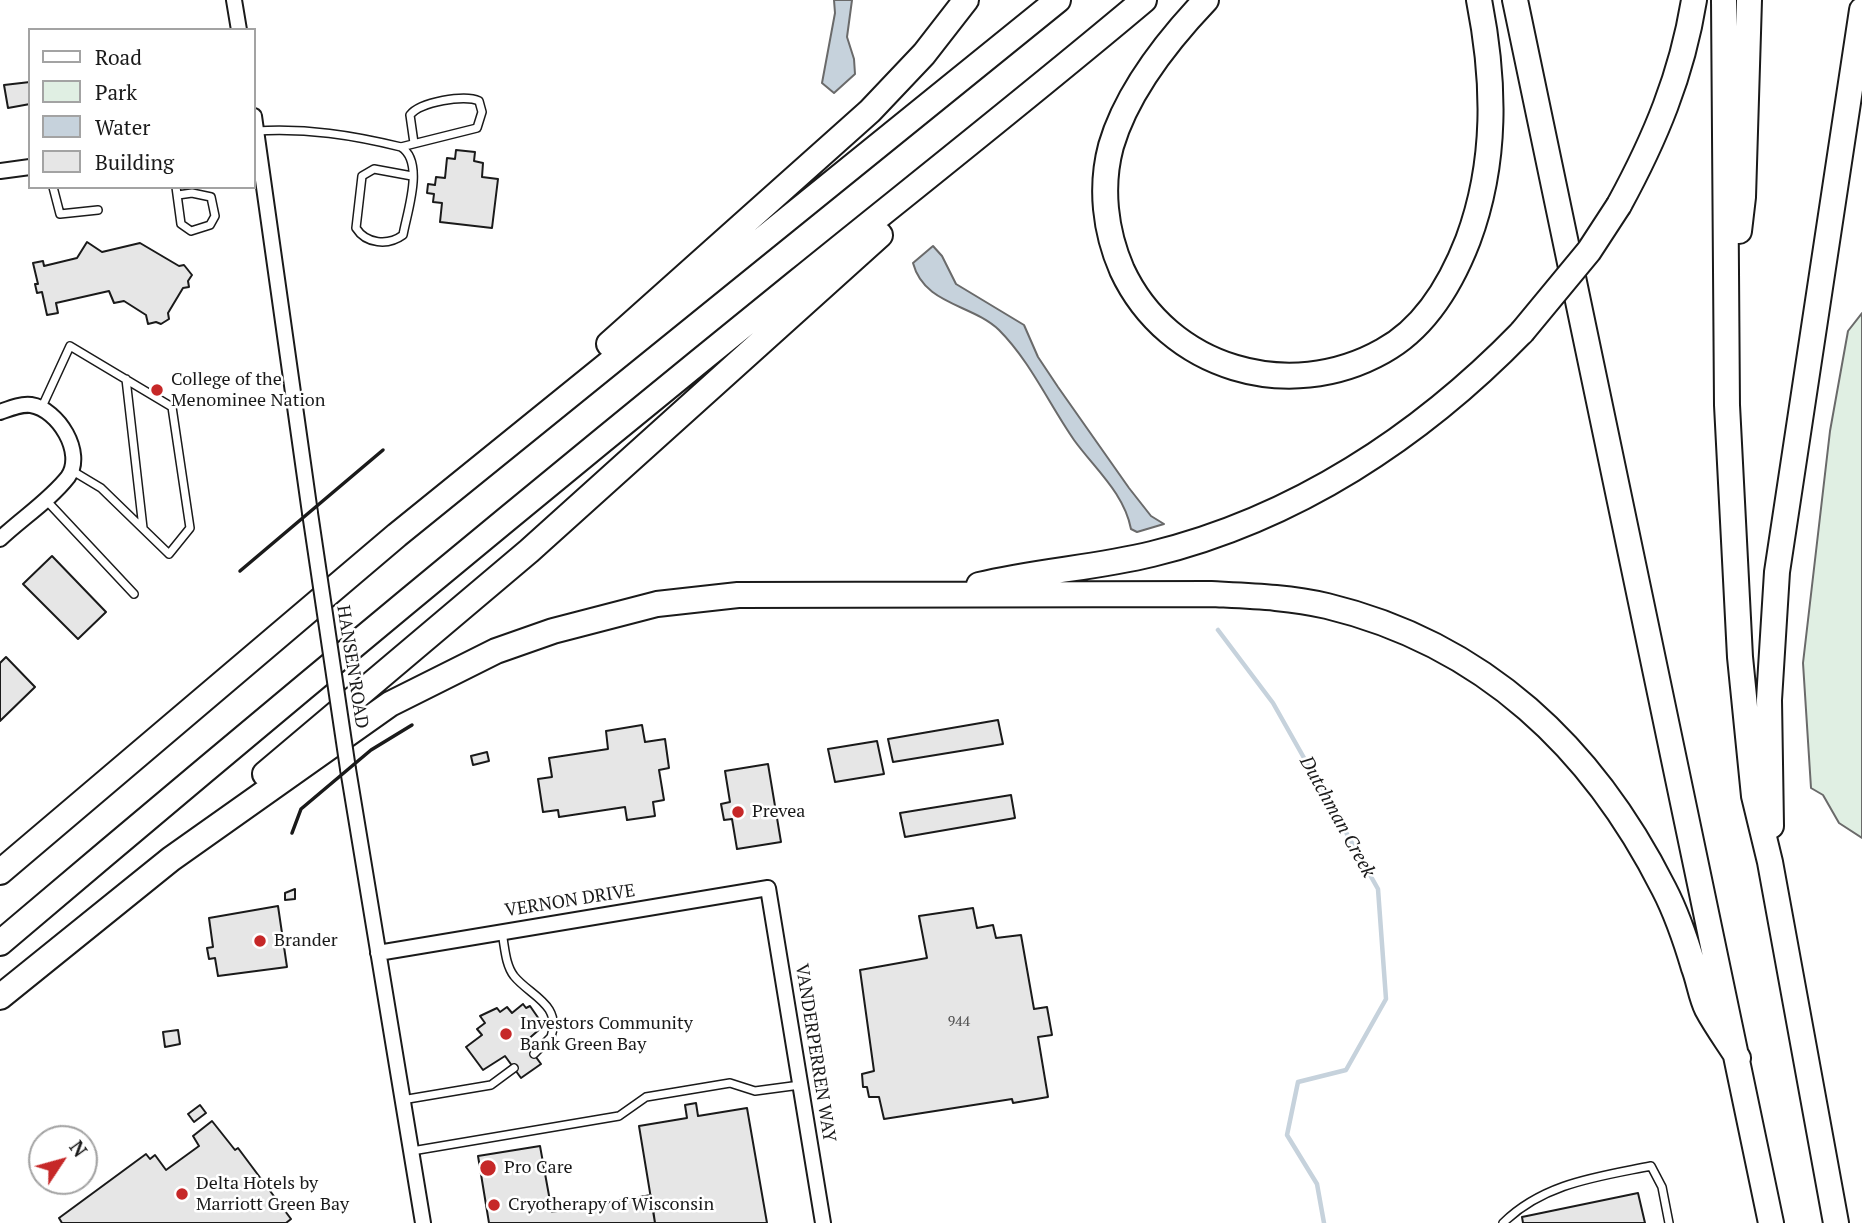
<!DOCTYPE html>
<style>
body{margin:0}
#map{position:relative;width:1862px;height:1223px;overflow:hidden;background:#fff;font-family:"PT Serif",serif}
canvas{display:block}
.legend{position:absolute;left:28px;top:28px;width:228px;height:161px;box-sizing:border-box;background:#fff;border:2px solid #a3a3a3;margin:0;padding:9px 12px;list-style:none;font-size:21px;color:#1a1a1a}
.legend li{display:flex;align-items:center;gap:14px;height:35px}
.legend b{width:35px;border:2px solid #a3a3a3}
.north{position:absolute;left:28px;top:1125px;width:70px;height:70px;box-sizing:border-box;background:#fff;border:2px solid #a3a3a3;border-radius:50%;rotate:54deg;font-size:19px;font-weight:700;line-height:28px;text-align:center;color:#1a1a1a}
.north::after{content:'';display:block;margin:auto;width:24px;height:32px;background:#c62828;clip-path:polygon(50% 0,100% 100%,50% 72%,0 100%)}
</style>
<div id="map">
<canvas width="1862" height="1223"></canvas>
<ul class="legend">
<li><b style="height:9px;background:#fff"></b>Road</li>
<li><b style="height:19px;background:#e0efe3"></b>Park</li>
<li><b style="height:19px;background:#c6d2dc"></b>Water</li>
<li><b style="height:19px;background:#e6e6e6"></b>Building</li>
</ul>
<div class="north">N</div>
</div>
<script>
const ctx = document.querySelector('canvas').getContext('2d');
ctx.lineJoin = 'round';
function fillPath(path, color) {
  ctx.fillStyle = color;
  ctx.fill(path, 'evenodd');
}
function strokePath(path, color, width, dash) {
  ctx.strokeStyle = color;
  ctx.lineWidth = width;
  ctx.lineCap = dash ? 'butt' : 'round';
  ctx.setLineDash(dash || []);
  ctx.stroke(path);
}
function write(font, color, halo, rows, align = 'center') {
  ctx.font = font + ' "PT Serif",serif';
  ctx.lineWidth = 5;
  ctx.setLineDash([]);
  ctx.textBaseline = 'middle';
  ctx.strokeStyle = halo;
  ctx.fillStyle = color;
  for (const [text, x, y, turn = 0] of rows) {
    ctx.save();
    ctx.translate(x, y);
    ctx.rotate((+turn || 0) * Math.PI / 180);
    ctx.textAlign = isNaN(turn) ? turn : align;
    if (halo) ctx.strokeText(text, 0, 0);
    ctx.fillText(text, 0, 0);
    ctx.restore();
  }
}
const green = new Path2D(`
 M1862,313V838L1839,823L1823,795L1811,788L1803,663L1830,431L1848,331Z`);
const water = new Path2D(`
 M834,0H852L847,37L854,59L855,74L834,93L822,83L835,13Z
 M933,246L942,256L956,284L1024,325L1038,357L1058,387L1129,488L1151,516L1164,524L1137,532L1131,529C1124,493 1095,469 1074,440C1049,404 1030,361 999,330C972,304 924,305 913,263Z`);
const stream = new Path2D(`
 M1218,630L1273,703L1378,889L1386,999L1346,1070L1298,1082L1287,1135L1317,1184L1324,1223`);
const building = new Path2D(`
 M30,82V104L8,108L4,85Z
 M456,150L475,152L474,161L483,163L482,177L498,179L492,228L440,222L442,203L433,202L434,194L427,193L428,184L435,185L436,177L445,178L447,158L455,159Z
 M87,242L102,252L140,243L179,266L184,265L192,275L188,281L189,287L183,288L168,313L169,319L161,324L156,322L148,324L146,315L124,301L114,303L109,291L56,303L58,313L47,315L42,292L37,293L35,284H38L33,263L43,261L44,266L77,258Z
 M52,556L106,612L78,639L23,584Z
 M6,657L35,687L0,721V663Z
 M998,720L1003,744L893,762L888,739Z
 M642,725L645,742L665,739L669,768L659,770L664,800L653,802L655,816L627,820L625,807L559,817L558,810L543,812L538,779L552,777L549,758L608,749L606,731Z
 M877,741L884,774L835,782L828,749Z
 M487,752L489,761L473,765L471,756Z
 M768,764L781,842L737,849L732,819L724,820L721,804L730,802L725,771Z
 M1011,795L1015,818L905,837L900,813Z
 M295,889V899L285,900V893Z
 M278,906L287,967L218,976L215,958L209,959L207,948L213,947L209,918Z
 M973,908L977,928L993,925L996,938L1021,935L1034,1009L1047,1007L1052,1035L1038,1037L1048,1097L1013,1103L1012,1099L884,1119L879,1097H869L867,1087H863L862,1074L874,1071L860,970L927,958L919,916Z
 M523,1004L526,1008L530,1006L539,1019L536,1021L541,1028L525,1042L541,1064L521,1078L505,1056L483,1070L466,1047L482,1035L477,1029L485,1023L480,1016L497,1008L500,1012L507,1007L512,1013Z
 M178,1030L180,1044L165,1047L163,1032Z
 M696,1103L698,1116L747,1108L767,1223H655L639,1126L687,1118L685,1105Z
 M200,1105L206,1113L194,1122L188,1114Z
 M212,1121L235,1150L238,1148L291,1219L286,1223H62L59,1218L146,1154L150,1159L155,1155L166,1170L199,1146L193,1136Z
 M540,1146L552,1212L651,1195L655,1223H489L478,1156Z
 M1638,1193L1645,1223H1523L1522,1217Z`);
const service = new Path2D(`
 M256,131C307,128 352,135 401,147C425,162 407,212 403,235C388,246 366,244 356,228L362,176L374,169L412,176
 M401,147L477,128L482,112L479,101C465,94 420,102 410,115L414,143
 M53,187L60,214L98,210
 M176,187L181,224L191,231L210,225L215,216L211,197L192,193L178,195
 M126,379L143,528
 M41,409L70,346L172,407L190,528L169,554L101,488L71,470
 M45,499L134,594
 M502,933C505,947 505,964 514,976C530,996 562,1004 551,1037L534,1054
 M402,1100L491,1085L514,1068
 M412,1151L619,1116L646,1097L730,1083L755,1091L800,1085
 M1503,1223C1544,1183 1597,1177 1651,1166L1662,1187L1669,1223`);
const minor = new Path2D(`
 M234,0L239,30
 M254,116L310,513
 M0,171L30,167
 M0,412C11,408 20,404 31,405C58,409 85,453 68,477C50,500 21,519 0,539
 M348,769L423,1223
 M378,953L768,888L823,1223`);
const motorway = new Path2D(`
 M1206,0C1167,41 1127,91 1111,146C1100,187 1105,231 1122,270C1168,369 1289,404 1383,351C1425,328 1451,284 1468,240C1497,162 1495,81 1479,0
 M1515,0L1771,1223
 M1724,0L1727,405L1740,657L1754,796L1770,862L1836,1223
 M1619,205C1655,139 1682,75 1694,0
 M1739,231L1743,197L1749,0
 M609,344L870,111L924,54L966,0
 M979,585C1036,571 1095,568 1152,554C1295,519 1420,437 1522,332
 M265,774L529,551L880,235
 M1771,826L1769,700L1777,572L1862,10
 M0,872L397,535L1058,0
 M0,943C263,720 529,499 797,282C913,188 1030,96 1144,0
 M0,997L171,859L390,704L496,651L553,631L657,604L738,595L1211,594C1250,596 1289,597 1327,606C1484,644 1593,748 1664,889C1677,914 1686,941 1694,968C1699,981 1701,997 1707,1009C1716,1026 1728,1042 1738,1058`);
const minorBridge = new Path2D(`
 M310,513L348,769`);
const motorwayBridge = new Path2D(`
 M1522,332L1589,251L1619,205`);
const wall = new Path2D(`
 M240,571L383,450
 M292,833L301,809L371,750L412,725`);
const markers = [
 [157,390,7,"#c62828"],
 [738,812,7,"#c62828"],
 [260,941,7,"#c62828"],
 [506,1034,7,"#c62828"],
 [488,1168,9,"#c62828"],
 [182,1194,7,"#c62828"],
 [494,1205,7,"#c62828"]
];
const numberNames = [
 ["944",959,1022]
];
const poiNames = [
 ["College of the",171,380],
 ["Menominee Nation",171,401],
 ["Prevea",752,812],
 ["Brander",274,941],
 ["Investors Community",520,1024],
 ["Bank Green Bay",520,1045],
 ["Pro Care",504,1168],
 ["Delta Hotels by",196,1184],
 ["Marriott Green Bay",196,1205],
 ["Cryotherapy of Wisconsin",508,1205]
];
const streetNames = [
 ["HANSEN ROAD",352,667,81],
 ["VERNON DRIVE",570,901,-9],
 ["VANDERPERREN WAY",815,1053,81]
];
const waterNames = [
 ["Dutchman Creek",1337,817,61]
];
fillPath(green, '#e0efe3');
strokePath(green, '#6a6a6a', 2);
fillPath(water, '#c6d2dc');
strokePath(water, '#6a6a6a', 2);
strokePath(stream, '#c6d2dc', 4.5);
fillPath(building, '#e6e6e6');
strokePath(building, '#1a1a1a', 2);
strokePath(service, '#1a1a1a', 10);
strokePath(minor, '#1a1a1a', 18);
strokePath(motorway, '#1a1a1a', 28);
strokePath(service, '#fff', 7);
strokePath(minor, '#fff', 14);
strokePath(motorway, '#fff', 24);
strokePath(minorBridge, '#1a1a1a', 18, []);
strokePath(motorwayBridge, '#1a1a1a', 28, []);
strokePath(minorBridge, '#fff', 14);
strokePath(motorwayBridge, '#fff', 24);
strokePath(wall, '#1a1a1a', 3.5);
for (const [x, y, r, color] of markers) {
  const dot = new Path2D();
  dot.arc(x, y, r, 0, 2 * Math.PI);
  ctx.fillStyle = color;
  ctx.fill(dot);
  strokePath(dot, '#fff', 2.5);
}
write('14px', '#4d4d4d', null, numberNames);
write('18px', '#1a1a1a', '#fff', poiNames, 'left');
write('18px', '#1a1a1a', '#fff', streetNames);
write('italic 19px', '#1a1a1a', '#fff', waterNames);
</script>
